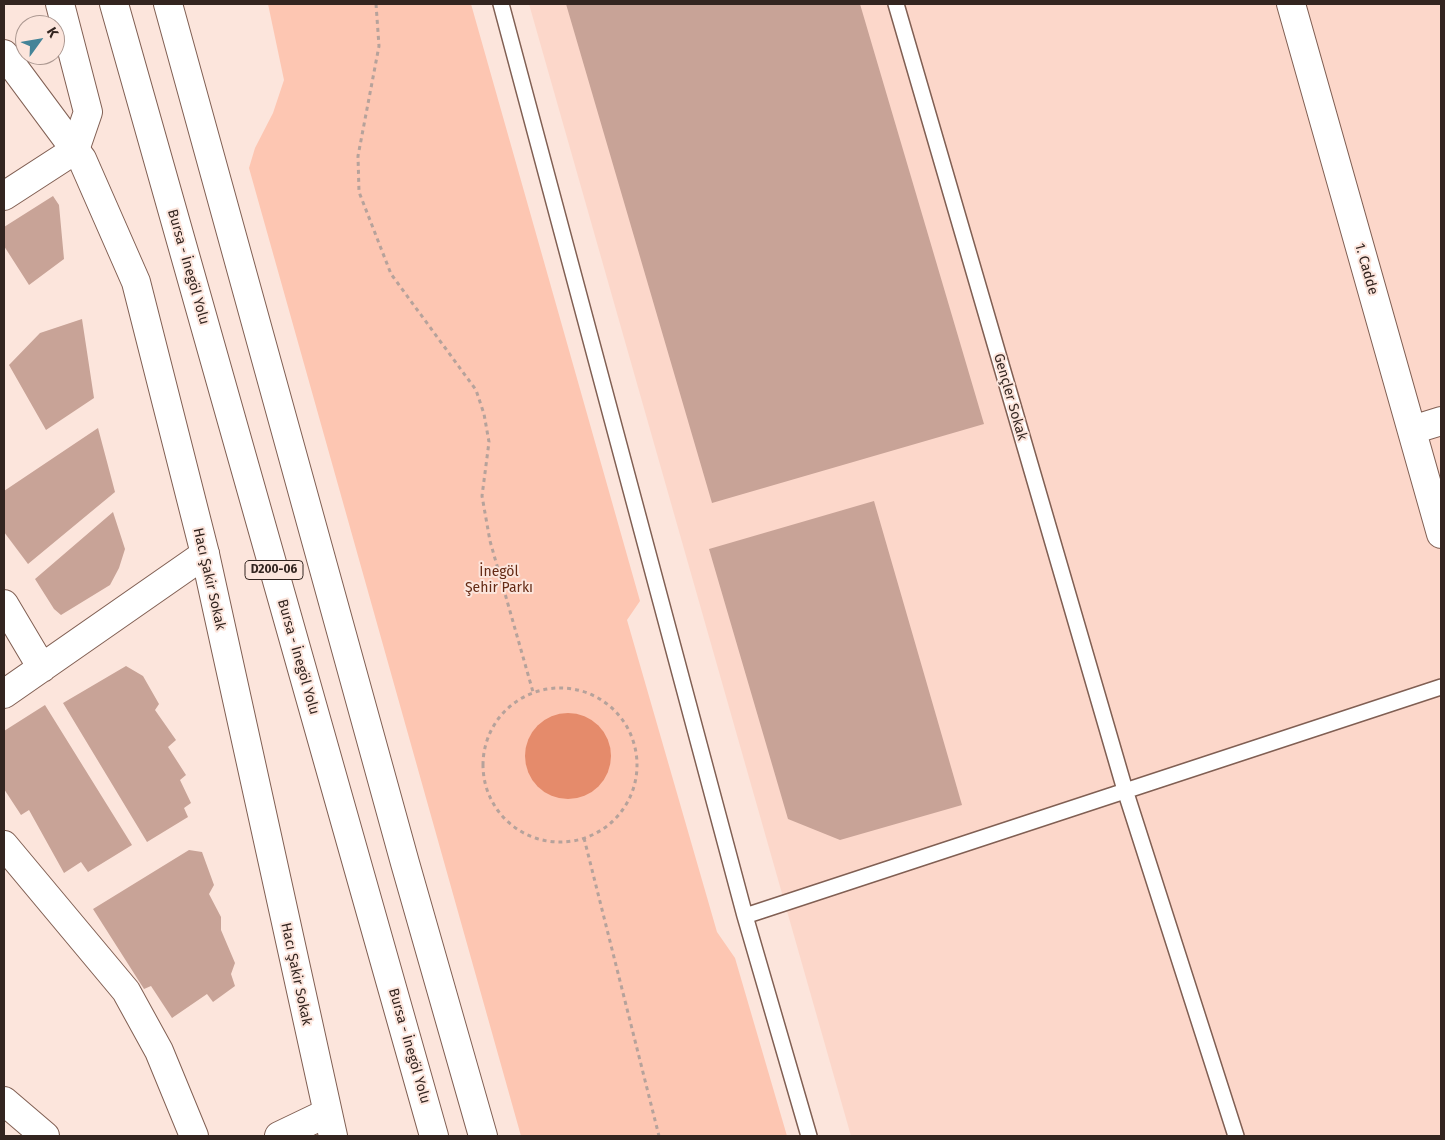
<!DOCTYPE html>
<meta charset="utf-8">
<style>
body{margin:0}
#map{position:relative;width:1445px;height:1140px;overflow:hidden;background:#fce5dc;font-family:"Fira Sans",sans-serif}
canvas{display:block}
.frame{position:absolute;inset:0;border:5px solid #332520;pointer-events:none}
.north{position:absolute;left:15px;top:15px;width:50px;height:50px;box-sizing:border-box;background:#fce5dc;border:1px solid #ac9891;border-radius:50%;rotate:58deg;font-size:14px;font-weight:700;line-height:20px;text-align:center;color:#332520}
.north::after{content:'';display:block;margin:auto;width:18px;height:22px;background:#448498;clip-path:polygon(50% 0,100% 100%,50% 72%,0 100%)}
</style>
<div id="map">
<canvas width="1445" height="1140"></canvas>
<div class="frame"></div>
<div class="north">K</div>
</div>
<script>
const ctx = document.querySelector('canvas').getContext('2d');
ctx.lineJoin = 'round';
function fillPath(path, color) {
  ctx.fillStyle = color;
  ctx.fill(path, 'evenodd');
}
function strokePath(path, color, width, dash) {
  ctx.strokeStyle = color;
  ctx.lineWidth = width;
  ctx.lineCap = dash ? 'butt' : 'round';
  ctx.setLineDash(dash || []);
  ctx.stroke(path);
}
function write(font, color, halo, rows, align = 'center') {
  ctx.font = font + ' "Fira Sans",sans-serif';
  ctx.lineWidth = 4;
  ctx.setLineDash([]);
  ctx.textBaseline = 'middle';
  ctx.strokeStyle = halo;
  ctx.fillStyle = color;
  for (const [text, x, y, turn = 0] of rows) {
    ctx.save();
    ctx.translate(x, y);
    ctx.rotate((+turn || 0) * Math.PI / 180);
    ctx.textAlign = isNaN(turn) ? turn : align;
    if (halo) ctx.strokeText(text, 0, 0);
    ctx.fillText(text, 0, 0);
    ctx.restore();
  }
}
const built = new Path2D(`
 M529,4H1441V1136H851Z`);
const green = new Path2D(`
 M268,4H471L640,601L627,620L717,932L735,958L787,1136H521L249,168L255,148L273,113L284,80Z`);
const water = new Path2D(`
 M525 756a43 43 0 1 1 86 0a43 43 0 1 1-86 0Z`);
const building = new Path2D(`
 M566,4H860L984,424L712,503Z
 M53,196L59,205L64,259L29,285L4,246V227Z
 M82,319L94,398L46,430L9,365L40,333Z
 M98,428L115,492L28,564L4,532V491Z
 M874,501L962,805L840,840L788,819L709,549Z
 M113,512L125,549L119,568L110,585L61,615L54,609L35,579Z
 M126,666L143,676L159,704L155,710L176,740L168,747L186,775L180,780L191,803L184,808L188,817L147,842L63,703Z
 M45,705L132,845L88,872L81,862L64,873L29,810L21,815L4,789V731Z
 M189,850L202,852L214,885L209,894L221,917V930L235,963L231,974L235,986L213,1002L207,994L172,1018L151,986L144,989L93,909Z`);
const path = new Path2D(`
 M376,4L379,46L358,156L359,192L391,274L476,390L484,414L489,442L482,496L490,541L533,692
 M483 765a77 77 0 1 1 154 0a77 77 0 1 1-154 0Z
 M584,838L659,1136`);
const lane = new Path2D(`
 M501,4L745,916L809,1136
 M896,4L1125,790L1236,1136
 M745,916L1441,687`);
const street = new Path2D(`
 M1291,4L1441,534
 M4,196L75,150L88,112L60,4
 M1412,430L1441,421
 M4,604L42,668
 M4,694L205,554
 M4,845L126,991L159,1051L194,1136
 M4,1101L45,1136
 M279,1136L327,1113`);
const secondary = new Path2D(`
 M4,54L82,159L136,282L205,554L333,1136`);
const highway = new Path2D(`
 M114,4L434,1136
 M168,4L405,863L483,1136`);
const shields = [
 [274,570,58]
];
const shieldNames = [
 ["D200-06",274,570]
];
const streetNames = [
 ["Bursa - İnegöl Yolu",188,267,74],
 ["1. Cadde",1366,269,74],
 ["Gençler Sokak",1010,397,74],
 ["Hacı Şakir Sokak",209,579,77],
 ["Bursa - İnegöl Yolu",298,657,74],
 ["Hacı Şakir Sokak",296,974,78],
 ["Bursa - İnegöl Yolu",409,1046,74]
];
const parkNames = [
 ["İnegöl",499,572],
 ["Şehir Parkı",499,588]
];
fillPath(built, '#fcd7ca');
fillPath(green, '#fdc6b2');
fillPath(water, '#e58b6b');
fillPath(building, '#c8a397');
strokePath(lane, '#805f53', 18);
strokePath(street, '#805f53', 30);
strokePath(secondary, '#805f53', 30);
strokePath(highway, '#805f53', 30);
strokePath(path, '#b6a29b', 3, [4, 4]);
strokePath(lane, '#fff', 15);
strokePath(street, '#fff', 28);
strokePath(secondary, '#fff', 28);
strokePath(highway, '#fff', 28);
for (const [x, y, w] of shields) {
  const box = new Path2D();
  box.roundRect(x - w / 2, y - 9.5, w, 19, 4);
  ctx.fillStyle = '#fce5dc';
  ctx.fill(box);
  strokePath(box, '#332520', 1);
}
write('bold 12px', '#332520', null, shieldNames);
write('14px', '#332520', '#fce5dc', streetNames);
write('14px', '#642a14', '#fce5dc', parkNames);
</script>
